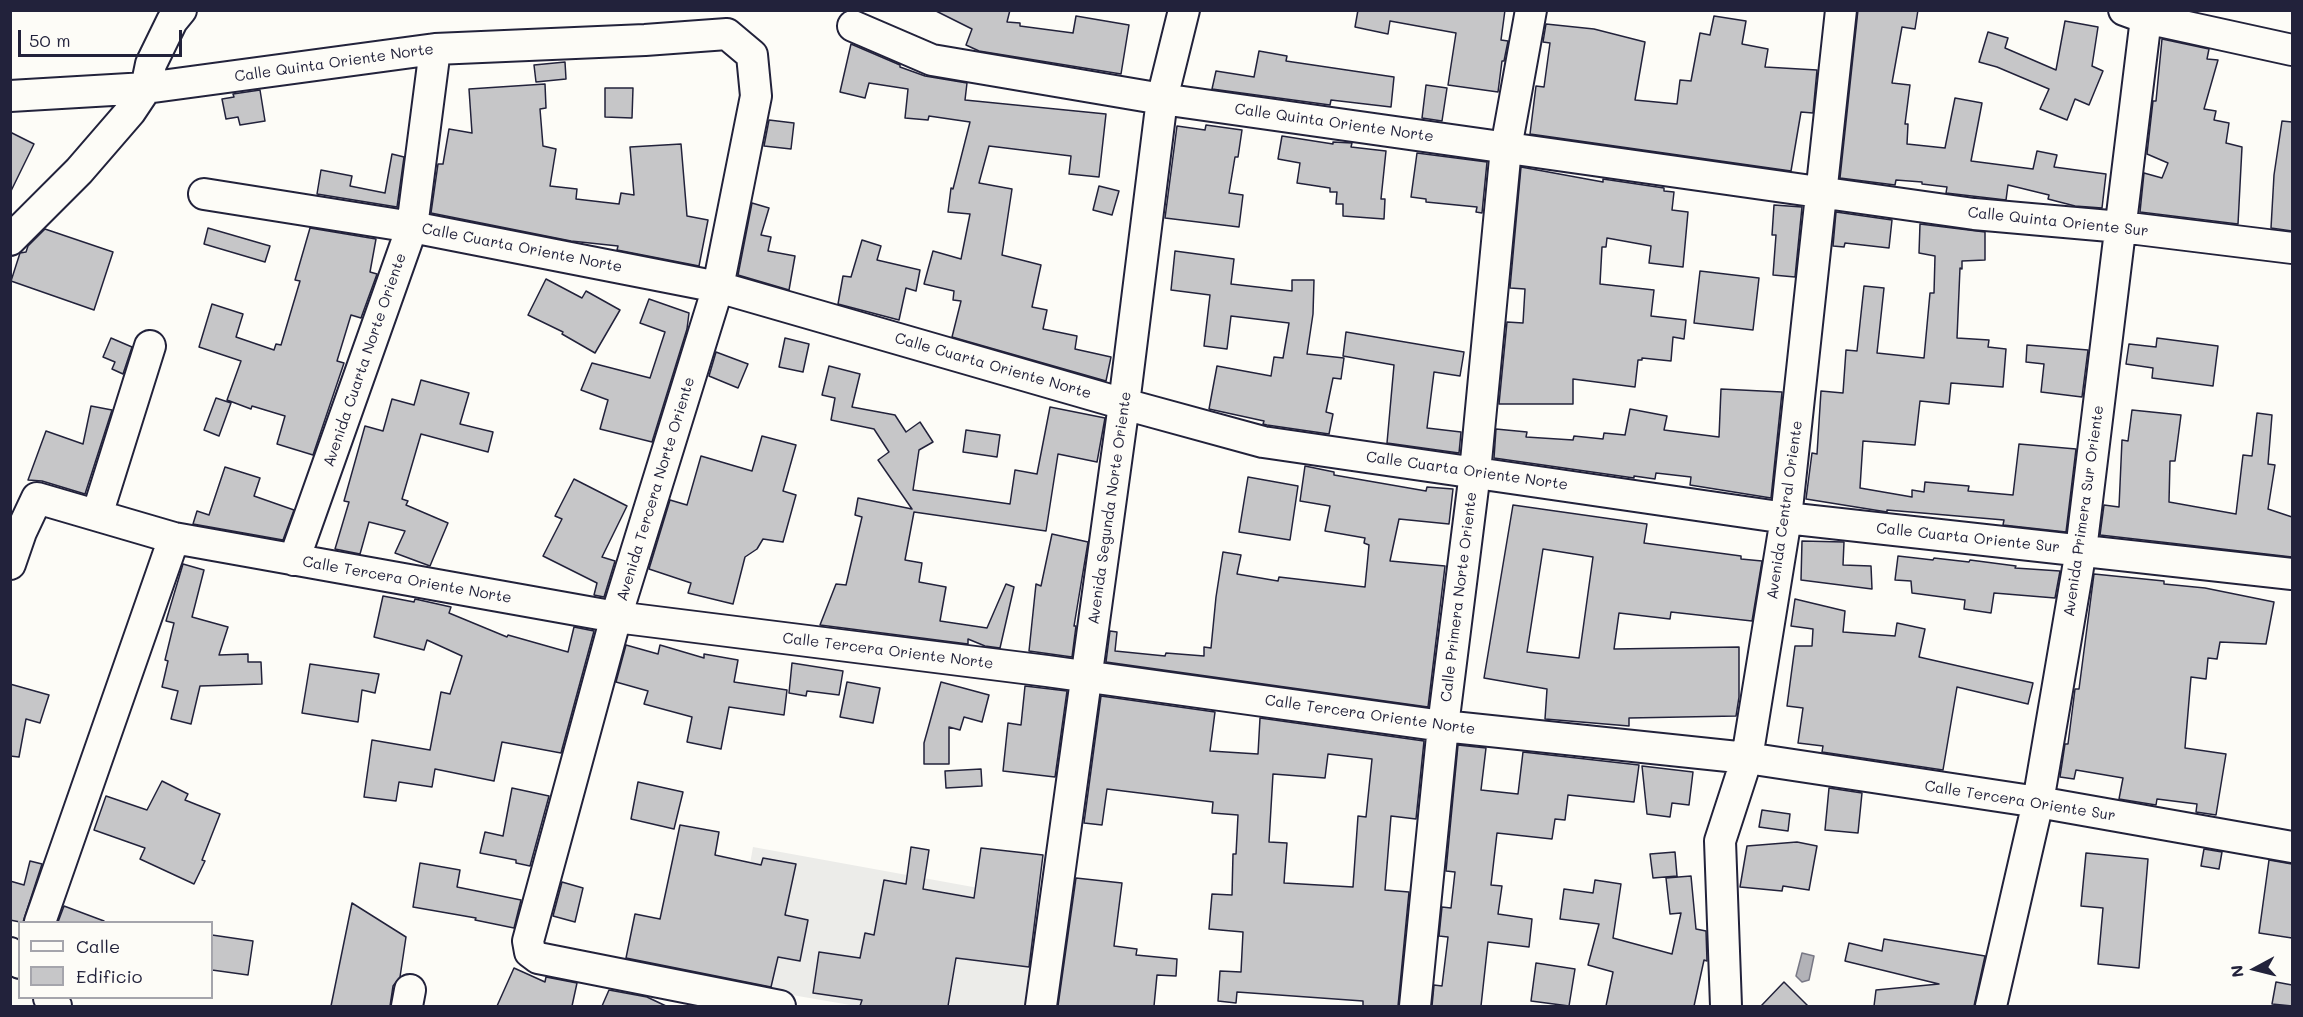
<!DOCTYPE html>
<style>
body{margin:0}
#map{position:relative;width:2303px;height:1017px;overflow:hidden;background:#fdfcf7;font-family:Mali,sans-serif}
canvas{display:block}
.frame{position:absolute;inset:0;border:12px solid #22223b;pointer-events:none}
.legend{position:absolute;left:18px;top:921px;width:195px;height:78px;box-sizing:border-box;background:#fdfcf7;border:2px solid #a5a5ac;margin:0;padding:8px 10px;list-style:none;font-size:18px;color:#22223b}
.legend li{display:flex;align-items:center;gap:12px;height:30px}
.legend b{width:30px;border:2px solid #a5a5ac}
.north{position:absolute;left:2225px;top:939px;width:60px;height:60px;-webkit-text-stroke:4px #fdfcf7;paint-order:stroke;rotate:263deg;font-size:16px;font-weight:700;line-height:24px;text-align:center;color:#22223b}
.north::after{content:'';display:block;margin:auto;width:21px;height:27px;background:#22223b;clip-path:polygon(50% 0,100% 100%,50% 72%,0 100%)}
.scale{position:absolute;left:18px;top:30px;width:164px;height:27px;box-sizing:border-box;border:3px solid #22223b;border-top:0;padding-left:8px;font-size:18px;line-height:21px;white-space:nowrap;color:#22223b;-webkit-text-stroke:4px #fdfcf7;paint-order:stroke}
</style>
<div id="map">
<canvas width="2303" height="1017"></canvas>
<div class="frame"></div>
<ul class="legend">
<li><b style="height:8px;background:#fdfcf7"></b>Calle</li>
<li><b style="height:16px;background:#c6c6c8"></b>Edificio</li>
</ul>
<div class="north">N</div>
<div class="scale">50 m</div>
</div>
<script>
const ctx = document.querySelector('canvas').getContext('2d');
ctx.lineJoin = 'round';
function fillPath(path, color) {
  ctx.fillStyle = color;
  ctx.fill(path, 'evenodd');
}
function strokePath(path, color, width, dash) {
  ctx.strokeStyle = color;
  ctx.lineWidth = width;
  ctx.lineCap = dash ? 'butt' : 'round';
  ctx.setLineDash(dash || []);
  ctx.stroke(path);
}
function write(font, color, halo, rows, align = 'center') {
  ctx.font = font + ' Mali,sans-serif';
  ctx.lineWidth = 5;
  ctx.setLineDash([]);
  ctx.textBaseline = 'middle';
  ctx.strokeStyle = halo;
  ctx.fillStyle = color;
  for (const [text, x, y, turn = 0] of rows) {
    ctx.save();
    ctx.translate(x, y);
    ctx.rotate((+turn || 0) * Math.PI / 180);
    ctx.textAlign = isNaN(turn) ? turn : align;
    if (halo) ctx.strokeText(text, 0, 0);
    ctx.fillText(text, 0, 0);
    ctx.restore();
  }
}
const built = new Path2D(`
 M753,847L1050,901L1035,1006H856L728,984Z`);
const water = new Path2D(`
 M1802,953L1814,956L1809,980L1802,982L1796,976Z`);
const building = new Path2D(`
 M934,10H1010L1007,22L1020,23V26L1073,33L1076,16L1129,25L1121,74L979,51L966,45L972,29Z
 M1358,10H1505L1501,40L1508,41L1504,61H1502L1498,92L1448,85L1456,33L1390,21L1388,34L1355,27Z
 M1858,10H1918L1915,29L1902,27L1892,83L1910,85L1905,124H1908L1907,144L1945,148L1955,98L1982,103L1971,161L2033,169L2037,151L2057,155L2054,167L2106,174L2102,208L2075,206L2048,199L2049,195L2008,185L2006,200L1946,193L1947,187L1922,184V182L1896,180L1895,185L1840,178Z
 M1714,16L1746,21L1742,44L1768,49L1765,67L1817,70L1813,113L1801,112L1791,171L1530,134L1536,86L1544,87L1550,43L1543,42L1546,24L1594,29L1645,42L1635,100L1677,104L1680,80L1691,81L1700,33L1710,35Z
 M2065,21L2098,27L2092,66L2103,71L2089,105L2075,99L2067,120L2040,109L2049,89L1997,67L1979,62L1988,32L2008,38L2005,48L2056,70Z
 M2162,39L2209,49L2207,59L2218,60L2204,109L2216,111L2214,120L2229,123L2226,143L2242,147L2238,224L2140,212L2144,173L2162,178L2168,163L2147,154L2153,101H2156Z
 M851,44L900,65V67L925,76L967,83L965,100L1106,114L1099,177L1069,174L1071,156L989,146L979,183L1012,189L1002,255L1041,265L1032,307L1047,310L1043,329L1077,336L1075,349L1111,357L1106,381L952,337L961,301L953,300L954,291L924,284L933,251L961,259L970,214L948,212L951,188L953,189L970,122L929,116L928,120L905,118L908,89L869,83L865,98L840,92Z
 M1259,51L1287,56L1286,61L1394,77L1391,107L1331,100L1330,105L1212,89L1216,71L1254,77Z
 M565,62L566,79L536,82L534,65Z
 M545,84L546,108L540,109L543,146L556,149L550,186L577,189L576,199L619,204L621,193L634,195L630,147L681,144L687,216L708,220L699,266L617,250L618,246L571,241L431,213L438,164H443L449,129L472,133L469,89Z
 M1426,85L1447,88L1442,121L1422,118Z
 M605,88H633L632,118L605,117Z
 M260,90L265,121L240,125L238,117L226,119L222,99L234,97L233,94Z
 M769,120L794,123L791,149L764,146Z
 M2282,121L2292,122V231L2271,228L2274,175Z
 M1206,125L1242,130L1238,157H1235L1229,193L1243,195L1239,227L1165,218L1177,126L1205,130Z
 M10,132L34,144L10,193Z
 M1282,136L1333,144V142L1352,143L1351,147L1386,151L1381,199H1385L1384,219L1343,216V204H1336L1337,192H1330V188L1297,183L1300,163L1278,159Z
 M1417,153L1487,162L1482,213L1476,212L1477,207L1426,202V199L1411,197Z
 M392,154L404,157L397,207L317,194L321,170L352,176L350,186L385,193Z
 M1521,167L1603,182V179L1664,188V191L1674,192L1672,210L1688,212L1683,267L1649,263L1651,246L1607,238L1606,247H1602L1600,284L1654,290L1651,316L1686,320L1684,339L1673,337L1671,361L1642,358V360H1638L1635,387L1573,379V404H1499L1507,322L1523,323L1525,289L1510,288Z
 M1099,186L1119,191L1112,215L1093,210Z
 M752,203L769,208L761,235L771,237L768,251L795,256L789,290L738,275Z
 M1774,205L1802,207L1795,277L1773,275L1776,235H1772Z
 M1836,212L1892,220L1889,248L1845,243L1844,247L1833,246Z
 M1920,224L1985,232V260L1962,261V269L1960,268L1957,338L1989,340L1988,347L2006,349L2003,387L1951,383L1949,404L1920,401L1915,445L1863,441L1860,488L1912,497V490L1924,492L1925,482L1969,486L1968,491L2013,495L2019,444L2076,449L2066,532L2003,525L2004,520L1887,510V512L1806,499L1812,453L1817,454L1821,391L1843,393L1846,350L1857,351L1864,286L1884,288L1877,353L1924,358L1930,293H1934L1935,256L1919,253Z
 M208,228L270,246L265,262L204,244Z
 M310,228L376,239L370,272L377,274L361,318L351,315L337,361L344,363L313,455L277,444L285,416L252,406L251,409L227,400L241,361L199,347L212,304L243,314L236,337L274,350L276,344L281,345L300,281L295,280Z
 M45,229L113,252L94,310L11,281L20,253L26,252L28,246Z
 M862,240L881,246L877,260L920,270L916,291L906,288L899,320L838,304L843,276L851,277Z
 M1175,251L1234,259L1231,284L1292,291V280H1314L1313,314L1307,354L1344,358L1341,379L1333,378L1326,412L1333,414L1329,434L1267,425L1263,424L1264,421L1209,409L1217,366L1271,376L1274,357L1283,358L1289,323L1231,316L1227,349L1204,346L1210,295L1171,290Z
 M1700,271L1759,278L1753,330L1694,323Z
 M546,279L582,298L586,291L620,310L595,353L562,334L563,332L528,315Z
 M649,299L689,313L687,329L652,442L600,429L608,400L581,390L592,363L650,378L665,332L640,323Z
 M1346,332L1464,352L1460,376L1434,372L1427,428L1461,432L1459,453L1387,443L1394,365L1343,356Z
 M111,338L132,347L123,374L112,369L115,362L103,357Z
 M785,338L809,344L803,372L779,367Z
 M2157,338L2218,346L2213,386L2152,378L2153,368L2126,364L2129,344L2156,347Z
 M2027,345L2088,350L2082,397L2041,392L2044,364L2026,362Z
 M716,352L748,364L738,388L709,376Z
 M829,366L860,374L852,407L895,415L906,432L920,422L933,442L919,450L913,490L1010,504L1015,470L1037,474L1050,407L1105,418L1097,462L1058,454L1046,531L914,512L905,560L922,563L919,582L946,587L940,621L987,628L1006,584L1014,587L1000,648L985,646L968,639V644L820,625L836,584L846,585L862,517L855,515L858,498L912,509L878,460L889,452L874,429L831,420L835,398L822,395Z
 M421,380L469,393L460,424L493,432L488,452L421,434L402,499L408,501L406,505L448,523L430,566L395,553L405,531L369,522L360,554L335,549L349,502L344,501L365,426L383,431L392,399L414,405Z
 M1721,389L1782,392L1771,498L1690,485L1691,477L1656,473L1655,479L1634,476V478L1494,458L1496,429L1527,432L1526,437L1573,440L1574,436L1603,439L1604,433L1625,435L1630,409L1667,416L1664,430L1719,437Z
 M216,398L231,403L219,436L204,430Z
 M91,406L112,410L85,494L42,481L28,480L46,431L83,444Z
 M2132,410L2181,415L2175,461H2170L2169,502L2236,514L2243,455L2252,456L2257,413L2272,415L2268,464L2275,465L2268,509L2292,517V557L2100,535L2104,505L2119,507L2122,440L2128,441Z
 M966,430L1000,435L997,457L963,452Z
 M762,436L796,445L783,491L796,495L783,542L763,539L757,549L745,557L733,604L688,593L691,583L649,569L670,500L687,505L701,456L752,471Z
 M1305,466L1334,472V475L1426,491L1427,487L1453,489L1449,524L1399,519L1390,561L1445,566L1428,707L1106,662L1110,631L1117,632L1115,651L1165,656L1166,653L1204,656V647L1211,648L1216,597L1223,552L1241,555L1237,574L1278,581L1279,577L1365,587L1369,545L1364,543L1365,538L1325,531L1330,506L1300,501Z
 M225,467L260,478L254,496L294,510L283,540L193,524L197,511L209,515Z
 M1248,477L1298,486L1290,540L1239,532Z
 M574,479L627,506L602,557L615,561L604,597L594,595L597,583L543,556L562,519L555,516Z
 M1513,505L1647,524L1644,543L1741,556V559L1762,561L1752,621L1671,612L1670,619L1619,613L1614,649L1739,647V697L1736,716L1629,718V726L1545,719L1547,689L1484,678ZM1543,549L1593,557L1579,658L1527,652Z
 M1052,534L1088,542L1074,626H1076L1072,657L1029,651L1036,584L1041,586Z
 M1802,541L1844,542L1843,565L1871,566L1872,589L1801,580Z
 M1898,556L1933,560L1934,558L1969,562L1970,560L2016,566L2015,568L2060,571L2055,598L1994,593L1991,613L1964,609L1965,600L1912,593L1911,581L1895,580Z
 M183,564L204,570L192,617L228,627L219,655L248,654V662H261L262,684L200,686L191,724L171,719L178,691L162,687L168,661L165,660L174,623L166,621Z
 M2094,574L2164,581V584L2205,588L2274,602L2266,644L2220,642L2217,659L2208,658L2206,679L2191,677L2185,748L2226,754L2216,815L2196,812L2197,804L2157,799L2156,805L2119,799L2123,778L2076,770L2074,779L2060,777L2065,744H2068L2075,689H2079Z
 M383,596L414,602L415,599L451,607L449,613L507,637L508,635L568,652L574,627L594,631L561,753L502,742L494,781L435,769L432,787L399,782L396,801L364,797L372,740L430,750L441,692L450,694L462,656L427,640L424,650L374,637Z
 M1795,599L1845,611L1843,632L1895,636L1897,623L1925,629L1919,657L2033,683L2028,704L1957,687L1943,770L1822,752L1823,746L1798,743L1803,708L1787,706L1795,646H1812L1813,629L1791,626Z
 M626,645L658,654L660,645L704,658V654L738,660L734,682L787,690L784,715L729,707L721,749L687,742L692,717L644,704L648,691L616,682Z
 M792,663L843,671L839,695L807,691L806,696L789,693Z
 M310,664L379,674L375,693L362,690L358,722L302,713Z
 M847,682L880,688L873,723L840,717Z
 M941,682L989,695L982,722L964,717L960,730L949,727V764H924V743Z
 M10,684L49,695L40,723L26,719L19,757L10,756Z
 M1025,686L1067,691L1055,777L1003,771L1008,723L1021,725Z
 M1101,696L1215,712L1210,751L1258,754L1260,718L1424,741L1416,819L1391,816L1385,890L1409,892L1398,1006H1363V1001L1237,992L1236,1003L1218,1001L1220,971L1241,972L1243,932L1209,929L1212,894L1232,895L1233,854H1236L1238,815L1212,813L1213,802L1107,789L1102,825L1084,823ZM1328,754L1372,759L1366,817L1358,816L1353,887L1284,883L1287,843L1269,842L1273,774L1325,778Z
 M1458,745L1486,748L1481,790L1518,794L1523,752L1639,765L1634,802L1568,795L1565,820L1555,819L1552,839L1497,833L1491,885L1502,886L1498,914L1532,919L1529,947L1488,942L1481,1006H1432L1434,985L1442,986L1448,937L1439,936L1442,907L1451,908L1455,872L1446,871Z
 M1642,766L1693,772L1689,805L1672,803L1670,817L1647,814Z
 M981,769L982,786L946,788L945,771Z
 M162,781L188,794L185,800L220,814L202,860L205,861L194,884L140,859L145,848L94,830L106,796L147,810Z
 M638,782L683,792L674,829L631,819Z
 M512,788L549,796L530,866L516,863V860L480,853L485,832L503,836Z
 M1829,788L1862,793L1858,833L1825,830Z
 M1762,810L1790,814L1788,831L1759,827Z
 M680,825L719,832L715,855L761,865L763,858L796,864L785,915L808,920L800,961L778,957L771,987L626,958L635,914L660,919Z
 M1797,842L1817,846L1809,890L1783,886L1782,891L1740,887L1747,846Z
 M911,847L929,850L923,889L974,898L981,848L1043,855L1029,967L956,958L948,1006H860L862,1000L813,993L819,952L860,958L865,933L874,935L884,880L906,884Z
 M2204,849L2222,852L2219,869L2201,866Z
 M1675,852L1677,876L1653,878L1650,854Z
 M2086,853L2148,859L2139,968L2098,964L2103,908L2081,906Z
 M2269,860L2292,864V938L2259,933Z
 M30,861L42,864L23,922H20L10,920V881L24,885Z
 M420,863L460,870L457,887L521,900L514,928L475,920L476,918L413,907Z
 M1691,876L1696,929L1706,931L1707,961L1704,960L1694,1006H1606L1613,972L1588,965L1599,924L1560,919L1564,889L1593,893L1595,880L1621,884L1613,938L1672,954L1681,913L1670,914L1666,878Z
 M1076,878L1122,883L1114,946L1137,949L1136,955L1177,959L1176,976L1157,975L1154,1006H1058Z
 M562,882L583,888L575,922L553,916Z
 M352,903L406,937L400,977L393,986L390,1006H331Z
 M64,906L104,921V922H58Z
 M212,935L253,941L248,975L212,970Z
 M1884,939L1985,956L1974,1006H1874L1876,990L1939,984L1845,961L1849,943L1882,951Z
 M1536,963L1575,969L1569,1006L1531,1001Z
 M514,968L545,982L546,977L577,983L572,1006H497Z
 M1784,982L1808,1006H1761Z
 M2276,982L2292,985V1006L2272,1004Z
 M609,990L647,997L666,1006H602Z`);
const minor = new Path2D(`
 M2124,10L2146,18L2292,50
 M853,26L932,60L1162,99L1974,214L2121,227L2292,248
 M10,96L146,88L435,49L645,40L727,34L752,55L756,96L718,287L616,617L528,941L530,952L538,958L780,1006
 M204,194L412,227L718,287L1124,404L1263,442L1786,518L2292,574
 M10,240L79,171L130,112L146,88L151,64L172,21L181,10
 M97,515L150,346
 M294,560L412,227L435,49
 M10,564L21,532L37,498L174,538L616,617L1047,671L1443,726L1747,758L2038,802L2292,847
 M40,922L174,538
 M10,953L20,963
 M49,998L56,1006
 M407,1006L410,990
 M1041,1006L1124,404L1162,99L1184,10
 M1415,1006L1443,726L1475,472L1506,148L1531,10
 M1726,1006L1720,841L1747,758L1786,518L1841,10
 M1991,1006L2038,802L2081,550L2146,18L2149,10`);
const streetNames = [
 ["Calle Quinta Oriente Norte",334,63,-8],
 ["Calle Quinta Oriente Norte",1334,123,8],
 ["Calle Quinta Oriente Sur",2058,222,6],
 ["Calle Cuarta Oriente Norte",522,248,11],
 ["Avenida Cuarta Norte Oriente",365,360,-71],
 ["Calle Cuarta Oriente Norte",993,366,16],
 ["Calle Cuarta Oriente Norte",1467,471,8],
 ["Avenida Tercera Norte Oriente",656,489,-73],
 ["Avenida Segunda Norte Oriente",1110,508,-82],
 ["Avenida Central Oriente",1785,510,-82],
 ["Avenida Primera Sur Oriente",2084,511,-82],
 ["Calle Cuarta Oriente Sur",1968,538,6],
 ["Calle Tercera Oriente Norte",407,580,10],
 ["Calle Primera Norte Oriente",1459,597,-83],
 ["Calle Tercera Oriente Norte",888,651,7],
 ["Calle Tercera Oriente Norte",1370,715,8],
 ["Calle Tercera Oriente Sur",2020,801,9]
];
fillPath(built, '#ecece9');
fillPath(water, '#b2b2b7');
strokePath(water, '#787885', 1.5);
fillPath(building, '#c6c6c8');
strokePath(building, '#22223b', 1.5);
strokePath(minor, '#22223b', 34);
strokePath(minor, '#fdfcf7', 30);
write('15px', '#22223b', '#fdfcf7', streetNames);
</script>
